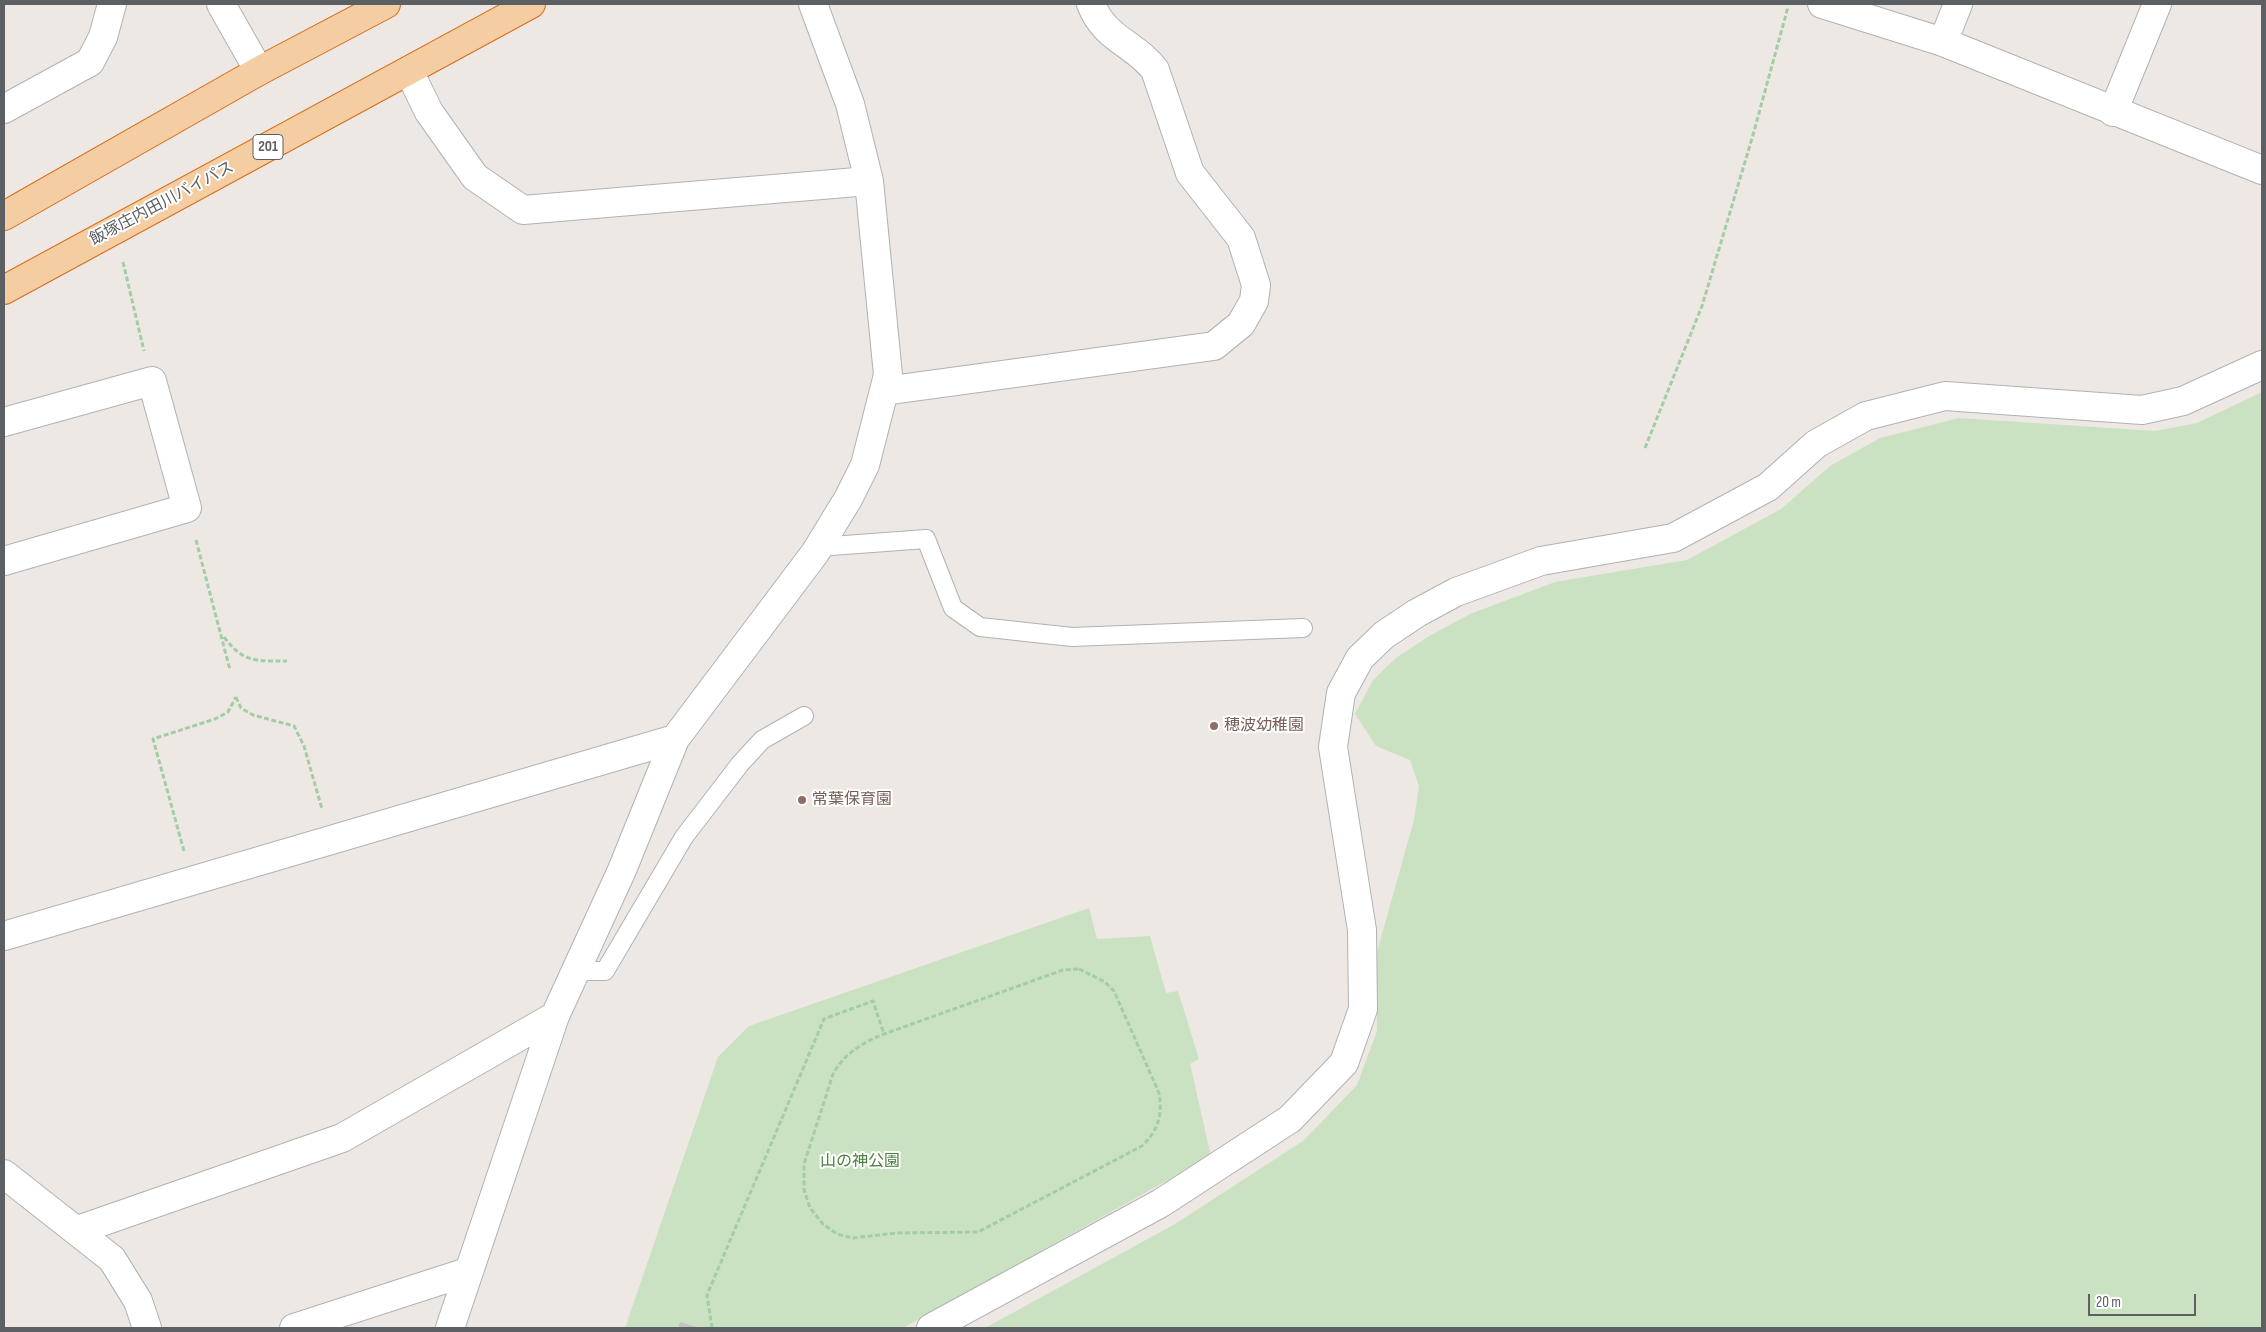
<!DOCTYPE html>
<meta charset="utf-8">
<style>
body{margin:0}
#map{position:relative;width:2266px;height:1332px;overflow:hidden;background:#ede8e4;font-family:"Sofia Sans Condensed",sans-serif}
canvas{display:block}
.frame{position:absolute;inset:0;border:5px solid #5c6063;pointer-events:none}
.scale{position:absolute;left:2088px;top:1294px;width:108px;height:22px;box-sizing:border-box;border:2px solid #5c6063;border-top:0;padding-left:6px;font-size:15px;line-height:18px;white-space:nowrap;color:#5c6063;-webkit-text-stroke:4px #fff;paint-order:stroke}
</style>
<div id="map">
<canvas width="2266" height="1332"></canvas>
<div class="frame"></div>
<div class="scale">20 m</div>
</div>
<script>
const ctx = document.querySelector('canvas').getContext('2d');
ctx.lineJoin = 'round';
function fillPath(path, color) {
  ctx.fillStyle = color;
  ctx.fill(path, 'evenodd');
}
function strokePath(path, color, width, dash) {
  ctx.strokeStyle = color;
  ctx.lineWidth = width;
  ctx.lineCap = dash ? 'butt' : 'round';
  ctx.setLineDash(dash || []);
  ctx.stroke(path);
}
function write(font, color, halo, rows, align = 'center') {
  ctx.font = font + ' "Sofia Sans Condensed","Noto Sans JP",sans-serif';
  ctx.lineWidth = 4;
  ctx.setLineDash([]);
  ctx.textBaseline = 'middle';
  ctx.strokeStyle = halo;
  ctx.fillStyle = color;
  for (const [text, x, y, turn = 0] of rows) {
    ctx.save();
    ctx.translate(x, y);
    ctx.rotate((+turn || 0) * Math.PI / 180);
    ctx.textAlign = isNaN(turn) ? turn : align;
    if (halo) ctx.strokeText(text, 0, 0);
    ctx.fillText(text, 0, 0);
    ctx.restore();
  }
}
const green = new Path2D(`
 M2262,392V1328H985L1175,1224L1303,1141L1357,1085L1377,1031V952L1414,820L1419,786L1410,760L1376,746L1355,714L1373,680L1397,657L1431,635L1470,614L1555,582L1687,560L1781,509L1830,466L1880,438L1959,418L2155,431L2197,423Z
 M1089,908L1097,939L1150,936L1166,993L1178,991L1199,1059L1190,1064L1211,1156L903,1328H625L718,1057L749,1026Z`);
const building = new Path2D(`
 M680,1322L700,1328H678Z`);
const path = new Path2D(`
 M123,262L144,351
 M1645,448L1702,306L1753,135L1788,7
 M196,540L230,670
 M224,637C243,663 257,661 287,661
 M236,697L241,708L253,715L294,726L304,746L322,809
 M184,851L153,739L215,719L228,712L236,697
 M1079,969L1105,982L1114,991L1159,1093C1163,1114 1158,1131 1142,1146L978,1232L897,1233L852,1238L837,1234L823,1224L810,1208L804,1190V1164L833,1074C845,1053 862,1043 884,1034L1063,970Z
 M712,1328L707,1295L824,1019L873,1001L884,1034`);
const service = new Path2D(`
 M818,547L926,539L953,608L980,627L1072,637L1303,628
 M576,971H605L684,837L740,764L762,740L804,716`);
const minor = new Path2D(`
 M221,4L259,71
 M1822,4L1943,42L2262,170
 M1943,42L1958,4
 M409,71L429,112L475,177L523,210L869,181
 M4,109L90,62L103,37L112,4
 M2113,112L2157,4
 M884,391L1214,346L1241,324L1254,301L1256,285L1241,238L1190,173L1155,70C1136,44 1105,40 1091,4
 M4,422L152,381L187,508L4,561
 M4,936L675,739
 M4,1174L112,1259L138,1301L147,1328
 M78,1230L342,1138L555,1016
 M294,1328L467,1272
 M450,1328L555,1016L622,870L675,739L815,553L848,499L865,465L888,375L869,181L850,104L813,4
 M931,1328L1161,1203L1290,1119L1344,1063L1363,1009L1362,930L1333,747L1341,693L1360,658L1384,635L1417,613L1456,592L1541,561L1673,538L1768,487L1816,444L1866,416L1945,396L2142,410L2183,401L2262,365`);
const trunk = new Path2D(`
 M4,216L259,71L386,4
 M4,290L531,4`);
const markers = [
 [1214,726,5,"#8d6e63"],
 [802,800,5,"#8d6e63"]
];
const shields = [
 [268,147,30]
];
const shieldNames = [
 ["201",268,147]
];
const streetNames = [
 ["飯塚庄内田川バイパス",162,204,-28]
];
const educationNames = [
 ["穂波幼稚園",1224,726],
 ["常葉保育園",812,800]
];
const parkNames = [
 ["山の神公園",860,1162]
];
fillPath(green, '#cae2c2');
fillPath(building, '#c8c3c0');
strokePath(service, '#afb2b5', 20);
strokePath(minor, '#afb2b5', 30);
strokePath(trunk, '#d96b17', 30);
strokePath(path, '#a4cda4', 3, [5, 2.5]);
strokePath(service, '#fff', 18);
strokePath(minor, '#fff', 28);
strokePath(trunk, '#f4cea2', 28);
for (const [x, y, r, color] of markers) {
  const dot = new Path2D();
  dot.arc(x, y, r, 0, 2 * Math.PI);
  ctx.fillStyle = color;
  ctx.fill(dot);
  strokePath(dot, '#fff', 2);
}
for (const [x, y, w] of shields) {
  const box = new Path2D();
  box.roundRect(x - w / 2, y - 12.5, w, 25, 4);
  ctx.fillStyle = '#fff';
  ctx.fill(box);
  strokePath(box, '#5c6063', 1);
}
write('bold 15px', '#5c6063', null, shieldNames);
write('16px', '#5c6063', '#fff', streetNames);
write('16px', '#785e54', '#fff', educationNames, 'left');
write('16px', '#4b803d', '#fff', parkNames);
</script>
